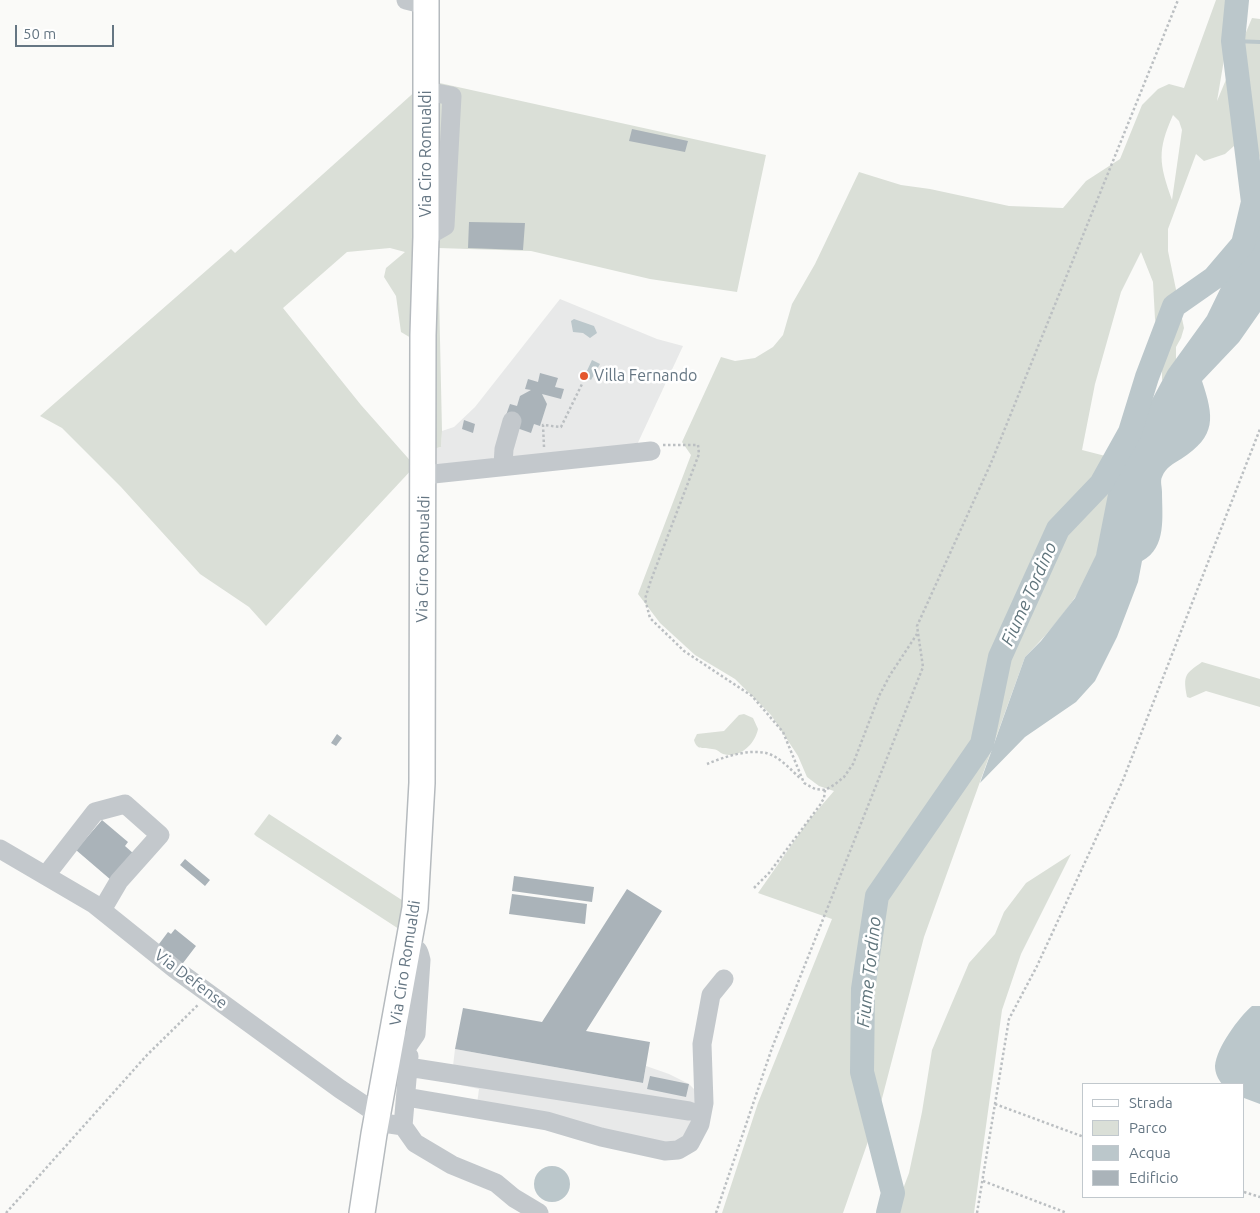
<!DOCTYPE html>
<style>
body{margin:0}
#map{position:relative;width:1260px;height:1213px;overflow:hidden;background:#fafaf8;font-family:Ubuntu,sans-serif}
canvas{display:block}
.legend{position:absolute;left:1082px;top:1083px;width:162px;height:115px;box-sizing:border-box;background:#fff;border:1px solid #c1c8cd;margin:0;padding:6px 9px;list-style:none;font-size:15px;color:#657683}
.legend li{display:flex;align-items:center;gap:10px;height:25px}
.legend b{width:25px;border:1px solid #c1c8cd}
.scale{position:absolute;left:15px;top:25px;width:99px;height:22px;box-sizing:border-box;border:2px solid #657683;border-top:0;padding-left:6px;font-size:15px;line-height:18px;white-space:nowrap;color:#657683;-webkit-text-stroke:4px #fff;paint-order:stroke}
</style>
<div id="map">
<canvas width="1260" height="1213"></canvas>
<ul class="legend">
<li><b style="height:6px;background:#fff"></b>Strada</li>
<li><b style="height:14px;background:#dadfd7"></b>Parco</li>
<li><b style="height:14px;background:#bbc7cb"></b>Acqua</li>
<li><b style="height:14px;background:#aab3b9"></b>Edificio</li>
</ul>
<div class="scale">50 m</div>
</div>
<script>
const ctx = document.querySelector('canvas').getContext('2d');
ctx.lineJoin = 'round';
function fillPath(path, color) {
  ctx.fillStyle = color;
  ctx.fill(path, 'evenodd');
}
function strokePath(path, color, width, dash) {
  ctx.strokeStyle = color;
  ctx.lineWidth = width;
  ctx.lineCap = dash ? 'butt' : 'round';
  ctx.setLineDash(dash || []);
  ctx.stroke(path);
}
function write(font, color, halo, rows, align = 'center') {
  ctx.font = font + ' Ubuntu,sans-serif';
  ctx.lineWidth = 5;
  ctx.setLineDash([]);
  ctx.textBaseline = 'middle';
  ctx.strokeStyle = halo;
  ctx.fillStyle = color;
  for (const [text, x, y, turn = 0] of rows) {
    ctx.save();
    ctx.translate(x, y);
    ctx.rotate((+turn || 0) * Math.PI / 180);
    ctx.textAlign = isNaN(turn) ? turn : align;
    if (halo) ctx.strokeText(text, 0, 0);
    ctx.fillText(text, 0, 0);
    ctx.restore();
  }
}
const built = new Path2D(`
 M560,299L657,339L683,346L635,449L433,480V449L441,447L442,431L454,427L475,407Z
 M455,1049L643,1083L646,1066L669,1074L689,1084L698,1093L692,1131L678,1146L477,1104L479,1089L451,1083Z`);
const green = new Path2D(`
 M1216,0H1234L1217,101L1252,18L1260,19V156L1258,161L1256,145L1251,140L1234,146L1225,154L1204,161L1196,154L1168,229V251L1184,328L1181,338L1176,347V360L1162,381V352L1155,319L1153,282L1141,252L1121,292L1095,384L1082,450L1121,460C1108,490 1105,521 1097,553C1088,588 1050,632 1025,657L924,937L879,1110L843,1213H722L758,1103L832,919L758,893L809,820L834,791L819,786L807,777L798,756L771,715L735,679L695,655L660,623L638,594L691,455L682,442L721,357L735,361L755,358L773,347L783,335L792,304L815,264L859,172L901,185L930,189L1009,206L1063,208L1086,181L1120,159L1142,105L1158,89L1169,84L1184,88ZM1173,115L1179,121L1182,130L1172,200C1159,163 1157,151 1173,115Z
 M435,82L766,155L737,292L650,279L531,251L438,248L442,431L441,447L433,449Z
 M419,88L411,338L401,332L396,296L384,277L386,268L405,252L390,248L347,252L283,308L361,405L415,466L266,626L249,607L200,574L121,487L62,428L40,416L231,249L235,253Z
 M1202,662L1260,679V707L1206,691L1190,698L1187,697C1183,675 1185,674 1202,662Z
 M744,714L753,718L758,729C755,744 740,759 723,754C719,752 717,749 712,749C703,747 697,751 694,740L697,734L724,731L739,715Z
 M269,814L408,904L402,931L256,836L254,834Z
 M1071,854L1021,954L1002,1010L974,1213H894L909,1173L922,1112L932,1050L969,963L995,934L1004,912L1026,883Z`);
const water = new Path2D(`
 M1260,221V312L1239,342L1202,381C1214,417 1217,436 1181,459C1173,464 1166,467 1162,477C1160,481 1162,487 1162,492C1162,516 1167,548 1142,561L1138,582L1117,637L1095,681L1076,702L1025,737L980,783L1025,657L1041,641L1075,598L1096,555L1108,494L1127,446L1168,370L1207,316L1226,277Z
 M574,319L594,326L597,333L590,338L583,333L573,332L571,321Z
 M592,360L600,364L591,380L585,375Z
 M1252,1006H1260V1104L1244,1098V1084H1222C1218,1079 1215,1073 1215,1066C1216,1048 1239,1017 1252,1006Z
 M534 1184a18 18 0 1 1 36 0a18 18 0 1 1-36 0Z`);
const stream = new Path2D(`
 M1233,41L1260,42`);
const river = new Path2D(`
 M888,1213L893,1193L862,1072L863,989L877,896L982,744L1000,657L1058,529L1101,484L1130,432L1147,377L1174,306L1214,278L1243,244L1253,202L1233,41L1237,0`);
const building = new Path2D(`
 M632,129L688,141L685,152L629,141Z
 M469,222L525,223L523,250L468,248Z
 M540,373L558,378L555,387L564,389L561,399L542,394L547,404L540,426L534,424L531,433L514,427L505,418L510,404L517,406L520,396L531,390L525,389L528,379L538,382Z
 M464,420L475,424L473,433L462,429Z
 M337,734L342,738L336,746L331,743Z
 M102,820L128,842L125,846L134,854L111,880L76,850Z
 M185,859L210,880L205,886L180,865Z
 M514,876L594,887L592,902L512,891Z
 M627,889L662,911L586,1031L650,1042L643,1083L455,1049L463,1008L542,1022Z
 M512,894L587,904L585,924L509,914Z
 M175,929L196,946L180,967L156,948L168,932L171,934Z
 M650,1076L689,1084L686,1097L647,1089Z`);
const path = new Path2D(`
 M663,445H698L699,454L651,580L645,599L650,618L684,651L752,696L783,732L804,783L815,789L825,790L834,785L844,777L853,764L879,696L890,675L917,634
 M544,447L543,425L561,427L582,384
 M707,764C724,757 747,749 766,753C779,756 791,770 801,779
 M754,888L769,873L820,805L824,798L825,790
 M995,1104L1084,1137
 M983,1181L1067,1213
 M1244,1192L1260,1197
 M6,1213L147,1055L198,1005
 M716,1213L772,1048L923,667L917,626L991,463L1178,0
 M977,1213L1009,1019L1037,966L1123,780L1260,429`);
const minor = new Path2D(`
 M406,0L426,5
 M426,237L445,226L452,96L426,91
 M503,465L504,449L512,421
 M424,475L651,451
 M0,849L94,904L175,969L340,1089L379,1115
 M46,875L95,812L125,804L160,835L119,881L102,910
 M391,1045L407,1047L416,1034L421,960C419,951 418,948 409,946
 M408,1067L689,1111
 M406,1097L547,1121L601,1137L665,1151L678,1150L690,1143L700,1124L704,1103L702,1044L711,995L724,979
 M377,1122L403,1126L409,1056
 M403,1126L415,1143L452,1165L496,1183L514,1198L539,1213`);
const major = new Path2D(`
 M362,1213L374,1134L415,908L422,783L423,335L426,237V0`);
const markers = [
 [584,376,5,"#e4572e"]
];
const streetNames = [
 ["Via Ciro Romualdi",426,154,-90],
 ["Via Ciro Romualdi",423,559,-89],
 ["Via Ciro Romualdi",405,963,-81],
 ["Via Defense",191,979,37]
];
const poiNames = [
 ["Villa Fernando",594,376]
];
const waterNames = [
 ["Fiume Tordino",1029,594,-66],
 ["Fiume Tordino",869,972,-84]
];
fillPath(built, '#e8e9e9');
fillPath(green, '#dadfd7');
fillPath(water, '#bbc7cb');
strokePath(stream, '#bbc7cb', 4);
strokePath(river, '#bbc7cb', 24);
fillPath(building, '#aab3b9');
strokePath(major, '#b5babe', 28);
strokePath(path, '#bbbfc2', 2.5, [2.5, 2.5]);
strokePath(minor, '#c3c8cc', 19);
strokePath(major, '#fff', 25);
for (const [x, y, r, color] of markers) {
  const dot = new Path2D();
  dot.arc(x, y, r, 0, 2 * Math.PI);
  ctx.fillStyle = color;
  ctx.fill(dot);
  strokePath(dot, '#fff', 2);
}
write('16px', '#657683', '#fff', streetNames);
write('16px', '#657683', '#fff', poiNames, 'left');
write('italic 18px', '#60757c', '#fff', waterNames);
</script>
